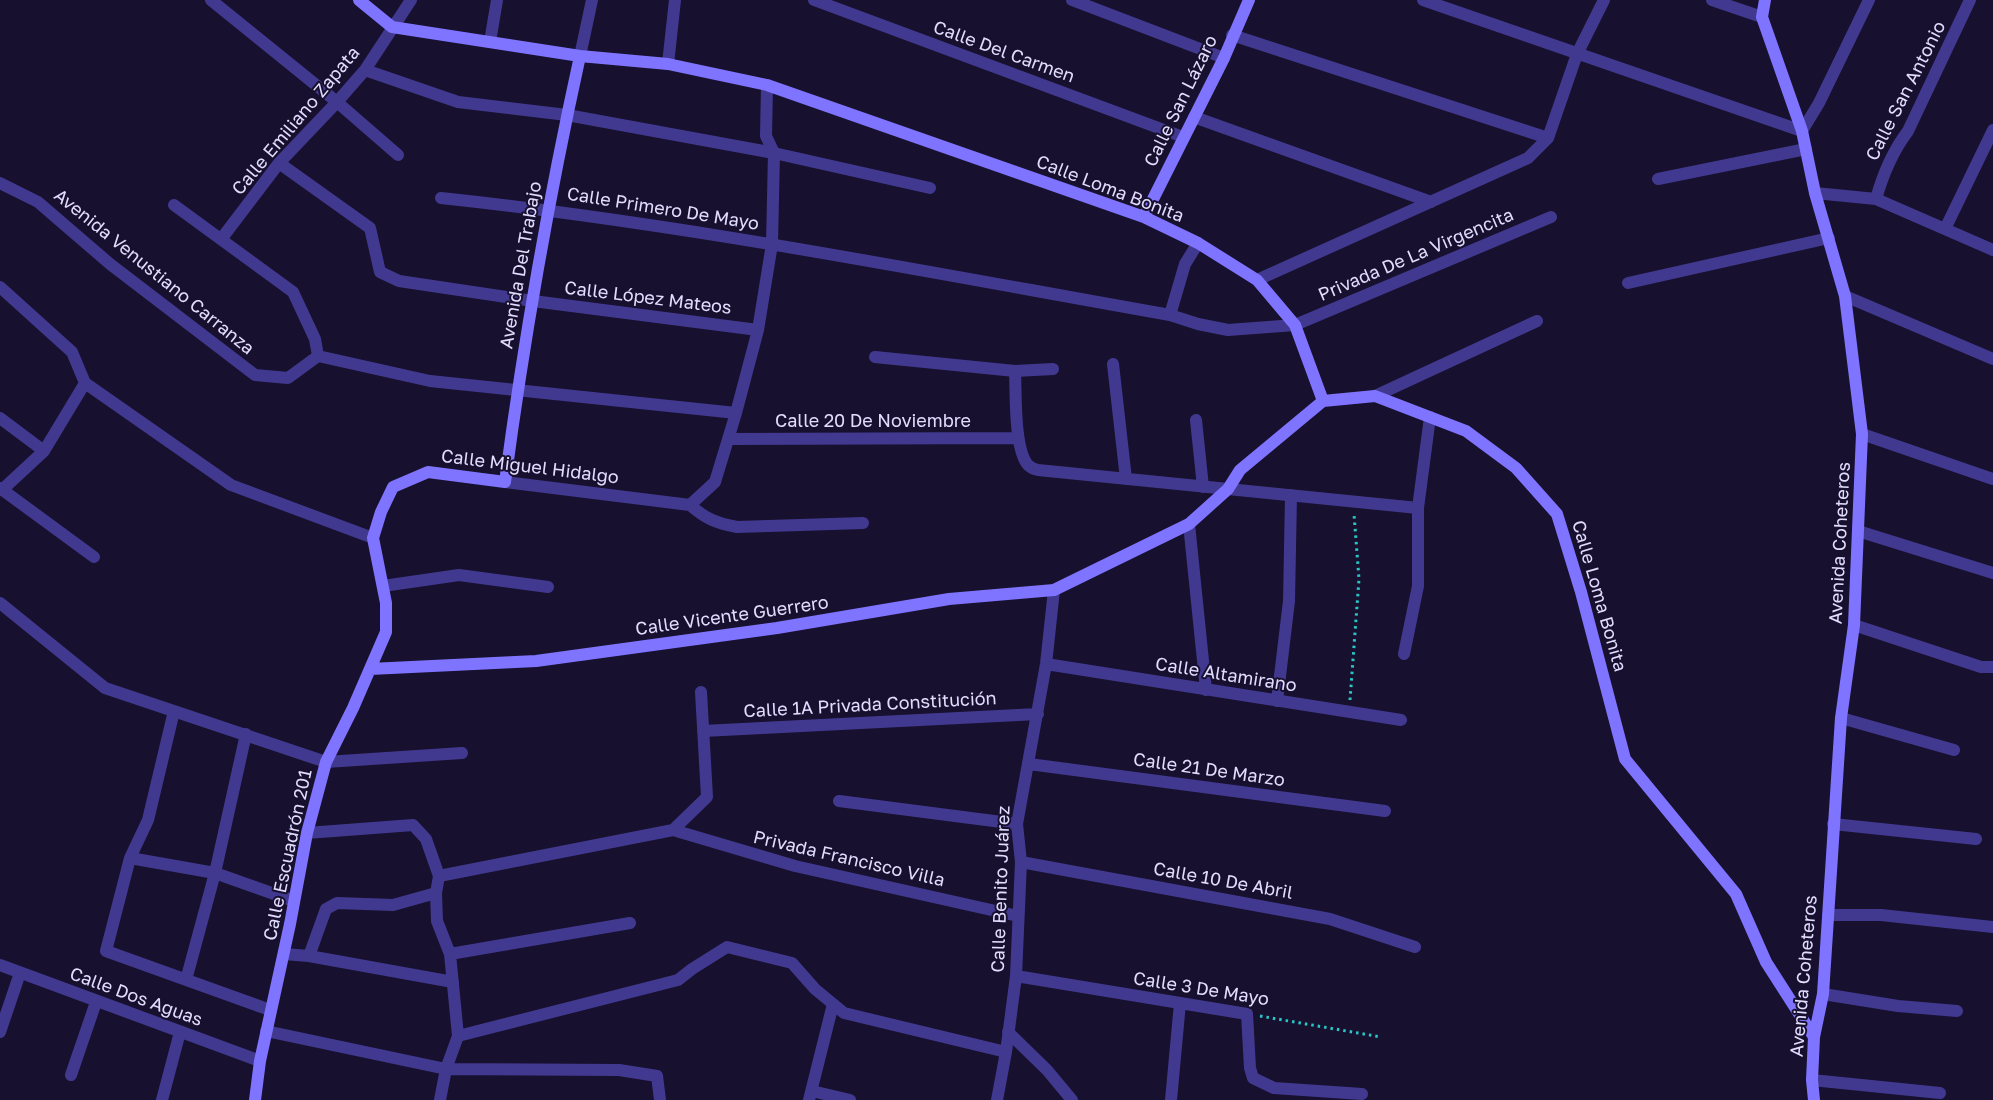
<!DOCTYPE html>
<meta charset="utf-8">
<style>
body{margin:0}
canvas{display:block;background:#17102e}
</style>
<canvas width="1993" height="1100"></canvas>
<script>
const ctx = document.querySelector('canvas').getContext('2d');
ctx.lineJoin = 'round';
function strokePath(path, color, width, dash) {
  ctx.strokeStyle = color;
  ctx.lineWidth = width;
  ctx.lineCap = dash ? 'butt' : 'round';
  ctx.setLineDash(dash || []);
  ctx.stroke(path);
}
function write(font, color, halo, rows, align = 'center') {
  ctx.font = font + ' "Golos Text",sans-serif';
  ctx.lineWidth = 4;
  ctx.setLineDash([]);
  ctx.textBaseline = 'middle';
  ctx.strokeStyle = halo;
  ctx.fillStyle = color;
  for (const [text, x, y, turn = 0] of rows) {
    ctx.save();
    ctx.translate(x, y);
    ctx.rotate((+turn || 0) * Math.PI / 180);
    ctx.textAlign = isNaN(turn) ? turn : align;
    if (halo) ctx.strokeText(text, 0, 0);
    ctx.fillText(text, 0, 0);
    ctx.restore();
  }
}
const path = new Path2D(`
 M1350,700L1359,579L1354,514
 M1260,1016L1381,1037`);
const street = new Path2D(`
 M211,0L337,102L398,155
 M814,0L1183,137
 M1072,0L1224,58
 M1423,0L1802,131L1819,103L1869,0
 M1712,0L1762,17
 M1232,35L1548,138
 M490,42L497,0
 M580,56L592,0
 M668,64L675,0
 M365,70L458,102L567,115L774,153L930,188
 M1194,117L1431,202
 M279,163L370,228L380,272L399,281L533,301L758,330
 M1658,179L1806,149
 M0,183L38,202L110,264L255,375L288,378L318,356L430,381L736,413
 M1815,193L1876,199L1993,250
 M441,198C686,224 927,272 1170,315L1198,324L1228,330L1295,325L1551,217
 M1876,199C1883,174 1892,152 1908,131L1970,0
 M174,205L293,292L315,339L318,356
 M1945,229L1993,130
 M222,238L279,163L337,102L365,70L411,0
 M1257,280L1528,158L1548,138L1577,54L1604,0
 M1628,283L1829,238
 M0,287L72,352L85,383
 M1845,296L1993,359
 M1170,315L1185,264L1198,243
 M875,357L1015,371L1053,369
 M1113,364L1126,479
 M1015,371C1016,393 1014,449 1028,465C1031,468 1034,469 1038,470L1418,508
 M85,383L231,485L373,538
 M1375,396L1537,321
 M0,418L44,451
 M1196,420L1203,487
 M1862,434L1993,479
 M728,439L1018,438
 M505,482L690,505
 M0,488L94,557
 M3,489L44,451L85,383
 M690,505L715,482L736,413L758,330L772,244L774,153L766,136L767,85
 M690,505C706,519 716,523 737,527L863,523
 M1189,524L1206,690
 M1858,531L1993,573
 M383,586L459,575L548,587
 M0,603L105,688L326,762L462,753
 M1854,625L1981,667H1993
 M1404,654L1418,586V508L1430,417
 M1046,664L1401,720
 M1277,701L1289,601L1291,495
 M174,711L148,820L130,858L106,951L270,1010
 M1841,718L1954,750
 M703,731L1038,714
 M1029,764L1385,811
 M839,801L1017,824
 M1833,824L1976,839
 M673,830L795,866L1018,916
 M307,833L413,825L426,839L439,876
 M130,858L215,873L294,901
 M1021,862L1330,919L1415,947
 M1828,915H1881L1993,927
 M284,954L309,956L453,982
 M450,954L630,923
 M309,956L326,909L337,903L393,905L436,893
 M0,965L260,1061
 M1016,976L1247,1014L1250,1068L1253,1078L1274,1088L1362,1094
 M186,980L215,873L246,734
 M1823,994L1898,1006L1957,1011
 M266,1031L446,1069L619,1070L657,1076L660,1100
 M0,1032L20,973
 M1008,1032L1047,1070L1072,1100
 M458,1036L678,980L692,969L727,947L792,963L815,989L844,1013L1006,1052
 M71,1075L96,1002
 M1812,1080L1940,1093
 M812,1091L850,1100
 M162,1100L180,1032
 M440,1100L446,1069L458,1036L450,954L437,921L436,893L439,876L673,830L707,797L701,692
 M809,1100L833,1004
 M997,1100L1006,1052L1016,976L1021,862L1017,824L1046,664L1054,590
 M1171,1100L1180,1003`);
const secondary = new Path2D(`
 M359,0L392,27L580,56L668,64L767,85L1144,217L1198,243L1257,280L1295,325L1323,401
 M1765,0L1762,17L1802,131L1815,193L1845,296L1862,434L1854,625L1841,718L1823,994L1814,1037L1812,1080L1814,1100
 M1144,217L1224,58L1249,0
 M1323,401L1375,396L1466,431L1516,468L1557,514L1581,592L1625,759L1736,894L1766,962L1814,1037
 M370,669L536,661L777,628L949,599L1054,590L1189,524L1228,489L1240,470L1323,401
 M255,1100L260,1061L290,924L307,833L326,762L353,708L386,632V603L373,538L381,512L393,487L428,472L505,482C524,339 549,197 580,56`);
const streetNames = [
 ["Calle Del Carmen",1004,52,20],
 ["Calle San Antonio",1906,91,-63],
 ["Calle San Lázaro",1181,101,-64],
 ["Calle Emiliano Zapata",296,121,-50],
 ["Calle Loma Bonita",1110,189,21],
 ["Calle Primero De Mayo",663,209,9],
 ["Privada De La Virgencita",1416,255,-23],
 ["Avenida Del Trabajo",521,265,-80],
 ["Avenida Venustiano Carranza",154,272,39],
 ["Calle López Mateos",648,298,7],
 ["Calle 20 De Noviembre",873,421],
 ["Calle Miguel Hidalgo",530,467,7],
 ["Avenida Coheteros",1840,543,-87],
 ["Calle Loma Bonita",1599,596,74],
 ["Calle Vicente Guerrero",732,616,-8],
 ["Calle Altamirano",1226,675,9],
 ["Calle 1A Privada Constitución",870,705,-3],
 ["Calle 21 De Marzo",1209,770,8],
 ["Calle Escuadrón 201",288,855,-78],
 ["Privada Francisco Villa",849,859,13],
 ["Calle 10 De Abril",1223,881,10],
 ["Calle Benito Juárez",1001,889,-88],
 ["Avenida Coheteros",1804,976,-85],
 ["Calle 3 De Mayo",1201,989,9],
 ["Calle Dos Aguas",136,997,20]
];
strokePath(path, '#29c6c6', 3, [2.5, 4]);
strokePath(street, '#41398f', 12);
strokePath(secondary, '#7f74ff', 12);
write('18px', '#e2ddff', '#17102e', streetNames);
</script>
